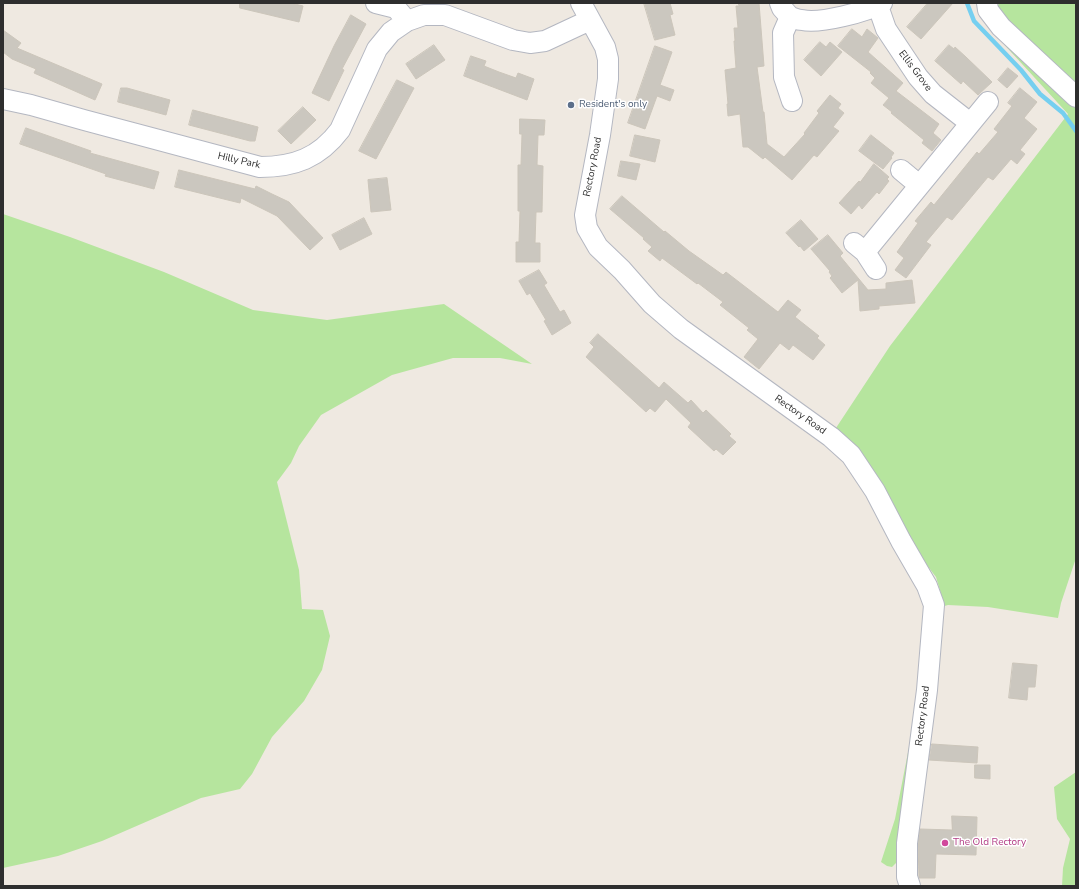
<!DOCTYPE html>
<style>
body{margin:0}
#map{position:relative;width:1079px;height:889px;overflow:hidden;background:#efe9e1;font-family:"Nunito Sans",sans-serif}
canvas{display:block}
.frame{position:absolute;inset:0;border:4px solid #2e2e2e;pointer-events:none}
</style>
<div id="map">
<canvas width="1079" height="889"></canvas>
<div class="frame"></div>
</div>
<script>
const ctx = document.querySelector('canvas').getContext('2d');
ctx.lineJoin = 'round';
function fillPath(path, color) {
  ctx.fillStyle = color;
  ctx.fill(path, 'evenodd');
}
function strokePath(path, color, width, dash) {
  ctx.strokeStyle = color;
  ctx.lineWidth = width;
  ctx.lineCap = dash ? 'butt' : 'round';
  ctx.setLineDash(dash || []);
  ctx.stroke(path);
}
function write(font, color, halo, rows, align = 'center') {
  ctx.font = font + ' "Nunito Sans",sans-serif';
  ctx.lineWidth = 3;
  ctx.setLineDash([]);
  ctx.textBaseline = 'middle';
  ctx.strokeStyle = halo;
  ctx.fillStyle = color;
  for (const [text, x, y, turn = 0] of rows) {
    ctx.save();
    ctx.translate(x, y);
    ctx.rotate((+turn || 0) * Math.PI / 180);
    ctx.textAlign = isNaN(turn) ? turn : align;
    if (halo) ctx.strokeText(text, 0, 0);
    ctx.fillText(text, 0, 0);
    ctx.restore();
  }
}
const green = new Path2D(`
 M999,3H1076V558L1061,603L1058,618L988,607L948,605L941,607V594L936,577L913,547L898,518L876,474L858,448L834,431L890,346L1068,114L988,27Z
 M3,214L70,237L164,272L253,310L327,320L444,304L532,364L500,358H453L392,375L321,415L299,446L291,463L277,482L299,570L302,609L323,610L330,636L322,670L304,701L272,737L252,774L240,789L201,798L102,841L58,856L3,868Z
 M911,737L898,855L896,863L892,867L887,866L881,862L895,819Z
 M1076,772V886H1062L1063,868L1070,839L1057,819L1054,787Z`);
const stream = new Path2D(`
 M967,3L974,21L1021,70L1040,94L1063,113L1076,131`);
const building = new Path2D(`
 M240,3H291L303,6L299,22L240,8Z
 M644,3H670L673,14L670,15L675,35L655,40Z
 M738,3H759L764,66L757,67L763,112H764L767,144L784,157L805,134L804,133L819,113L817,111L830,95L841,104L838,108L844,113L833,127L839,131L817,157L814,155L792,180L765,157L763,159L748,147H743L740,114L728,116L727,104H728L725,70L736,68L734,41H735L734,28H738L736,6H739Z
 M928,3H953L921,39L907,27Z
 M351,15L366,24L342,69L344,70L329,101L312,93L334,46Z
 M852,29L862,37L867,29L878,38L868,52L903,83L896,91L939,124L933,133L941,140L932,151L922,143L924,140L891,113L892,112L883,105L889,98L871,83L875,78L870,73L871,72L838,46Z
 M3,30L21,43L17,48L102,84L95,100L34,73L36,69L12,59L3,52Z
 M820,42L826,47L830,42L842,52L821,76L804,60Z
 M434,45L445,60L416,79L406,64Z
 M949,45L954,49L955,47L966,57L992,82L978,95L963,81L961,84L935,61Z
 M655,46L672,52L660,85L674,90L670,101L657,96L645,129L628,123Z
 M471,56L486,61L484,66L499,72L516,78L518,73L534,79L527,100L464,76Z
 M1008,68L1018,76L1007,88L998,80Z
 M397,80L414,88L376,159L359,151Z
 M121,88H127L170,100L166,115L118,102Z
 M1020,88L1037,102L1024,118L1037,129L1020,150L1025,154L1017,164L1011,159L993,180L988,177L952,220L947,217L926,242L931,245L906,278L895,270L904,258L897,252L918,223L915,221L931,202L934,205L977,152L979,154L998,132L994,129L1012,106L1008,103Z
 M303,107L316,120L291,144L278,131Z
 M193,110L258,127L255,141H250L189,125Z
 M520,119L545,120L544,135H538L537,165L543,166L542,212H536L535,243H540V262H516V242H519L520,211H518V165H521L522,134H520Z
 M26,128L91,151L90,153L159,172L154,189L105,176L106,174L20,144Z
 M635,135L660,140L655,162L630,156Z
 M871,135L894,153L891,157L892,158L883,169L859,151Z
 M621,161L640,164L636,180L618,176Z
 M874,164L889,177L887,179L889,181L879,194L877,192L862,209L859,205L851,214L839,203L859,181L860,182Z
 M179,170L255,189L256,186L272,194L289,202L323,238L310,250L277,216L241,198L240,203L175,187Z
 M387,178L391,210L371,212L368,180Z
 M622,196L664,232L665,231L689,251L723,275L726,272L778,312L788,300L801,310L795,317L819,336L817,338L825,345L813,360L793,345L789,350L780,343L759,369L744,357L758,339L747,330L749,328L720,305L723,302L698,283L697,284L662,258L660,261L648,251L652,247L643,239L644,238L610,209Z
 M364,218L372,234L340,250L332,235Z
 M801,220L818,239L804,251L800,246L799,247L786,233Z
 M828,235L843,253L840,256L868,290L886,289V283L912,280L915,303L879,306V309L860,311L858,280L842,293L830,278L832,276L829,272L830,271L811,249Z
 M539,270L547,283L544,285L560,312L564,310L571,323L552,335L544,321L546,320L530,293L527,295L519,281Z
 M598,334L659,388L664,382L688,403L691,400L703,413L706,410L731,434L729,436L736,442L723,455L716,449L714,451L688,427L691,423L666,399L655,412L650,408L646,412L586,357L594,347L590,343Z
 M1013,663L1037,665L1035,687H1028L1027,700L1009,698Z
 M932,744L978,747L977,763L929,760Z
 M975,765H990V779L975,778Z
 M952,816L977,817L976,855L936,854L935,878H919L918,844L920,829L952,830Z`);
const minor = new Path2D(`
 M376,3L396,8L407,21
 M581,3L605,47L608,59V79L600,135L585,215L587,228L598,247L622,270L652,304L681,329L831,437L851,455L875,491L901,541L927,586L934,605L927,690L907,843V877L910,886
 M780,3L782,8L790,17L783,33L784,77L792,101
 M987,3L988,10L1001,27L1076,97
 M878,6L886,29L918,77L933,94L970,123
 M790,17C794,18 798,20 802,20C820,24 866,12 882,3
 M3,99L31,105L84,120L260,167C294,167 319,158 340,130L377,49L391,32L407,21L424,15H445L513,40L530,43L545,41L590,20
 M901,170L919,185
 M854,243L865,252L876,269
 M865,252L988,102`);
const markers = [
 [571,105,4,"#5c6f8a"],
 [945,843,4,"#d1479c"]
];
const streetNames = [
 ["Ellis Grove",915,71,53],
 ["Hilly Park",239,161,13],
 ["Rectory Road",593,167,-79],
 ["Rectory Road",800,415,35],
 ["Rectory Road",923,716,-83]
];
const serviceNames = [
 ["Resident's only",579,105]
];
const hotelNames = [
 ["The Old Rectory",953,843]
];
fillPath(green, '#b6e59e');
strokePath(stream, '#75cff0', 4.5);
fillPath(building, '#cbc7bf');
strokePath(building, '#cbc5ba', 1);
strokePath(minor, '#b4b7c1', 22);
strokePath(minor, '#fff', 20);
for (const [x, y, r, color] of markers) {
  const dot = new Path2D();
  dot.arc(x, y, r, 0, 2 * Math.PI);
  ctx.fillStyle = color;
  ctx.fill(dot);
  strokePath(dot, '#fff', 1.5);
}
write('10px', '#2e2e2e', '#fff', streetNames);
write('10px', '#4e5e75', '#fff', serviceNames, 'left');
write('10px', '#b23c85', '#fff', hotelNames, 'left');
</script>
